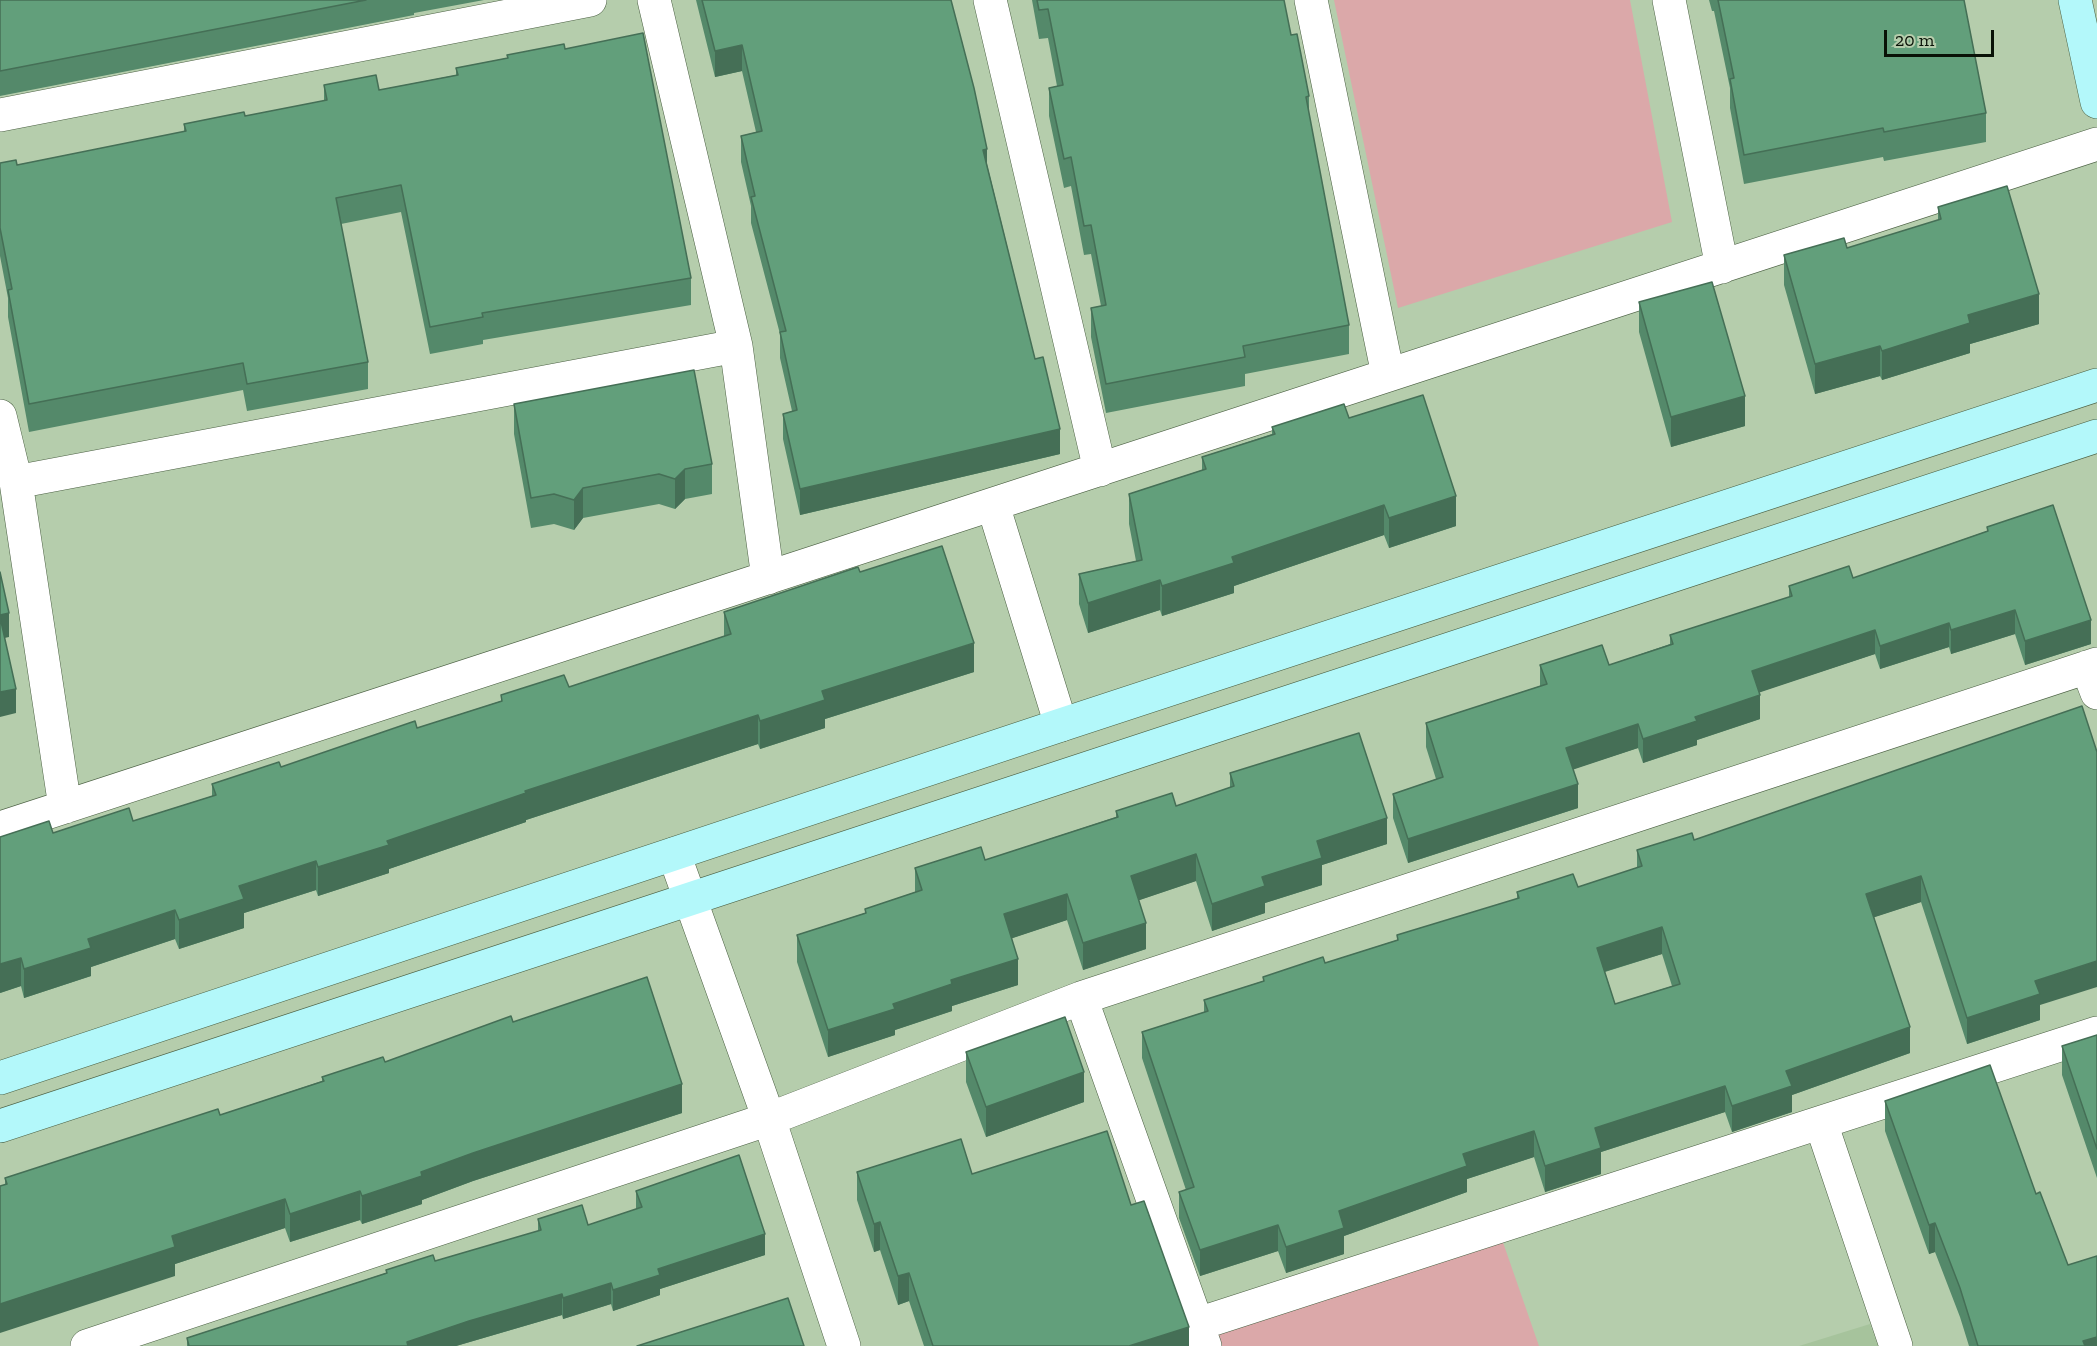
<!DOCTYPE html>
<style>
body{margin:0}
#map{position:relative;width:2097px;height:1346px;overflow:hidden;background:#b5cdac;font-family:"Zilla Slab",serif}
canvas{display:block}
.scale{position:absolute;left:1884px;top:30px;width:110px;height:27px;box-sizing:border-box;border:3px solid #091207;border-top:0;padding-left:8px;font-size:18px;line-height:21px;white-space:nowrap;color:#091207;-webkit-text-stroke:4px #b5cdac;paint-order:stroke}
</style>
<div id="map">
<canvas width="2097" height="1346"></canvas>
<div class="scale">20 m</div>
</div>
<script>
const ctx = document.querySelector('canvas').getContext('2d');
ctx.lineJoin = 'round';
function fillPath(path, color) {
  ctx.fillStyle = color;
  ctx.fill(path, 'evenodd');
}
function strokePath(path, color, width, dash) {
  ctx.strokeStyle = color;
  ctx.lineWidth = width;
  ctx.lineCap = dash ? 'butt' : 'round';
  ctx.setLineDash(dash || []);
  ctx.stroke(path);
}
const built = new Path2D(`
 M1870,1324L1878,1346H1799Z`);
const green = new Path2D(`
 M1334,0H1630L1672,222L1398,308Z
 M1498,1228L1539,1346H1220L1214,1328Z`);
const street = new Path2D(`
 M654,0L736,346L768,578
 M990,0L1100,470
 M1311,0L1388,375
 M1669,0L1722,267
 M0,115L590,0
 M0,416L16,482L65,807
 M16,482L736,346
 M993,505L1061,725
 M2087,667L2097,693
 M0,828L2097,144
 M674,854L769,1119L844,1346
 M1081,998L1205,1346
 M1821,1123L1896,1346
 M1198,1324L2097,1033
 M87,1346L769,1119L1081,998L2097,664`);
const secondary = new Path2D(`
 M2075,0L2097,102
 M0,1078L1061,725L2097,385
 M0,1126L2097,436`);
const wall = new Path2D(`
 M0,0H484L414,13V15L0,96Z
 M696,0H951L987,164L1035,359L1060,454L800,515L783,439V414L792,411L780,358V334L751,223V206L741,162V136L756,132L742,71L715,77Z
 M1032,0H1284L1291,35L1309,96V114L1349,325V354L1245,374V386L1106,413L1091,337V308L1101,306L1091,254L1084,255L1071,186L1064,188L1049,116V88L1057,86L1048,38L1039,39Z
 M1709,0H1964L1986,113V142L1884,161L1883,157L1744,184L1730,108V88L1714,11H1712Z
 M565,49L691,278V305L483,340V344L430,354L401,212L341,224L368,362V389L247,411L243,390L29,432L8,317V298L0,256V163L17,165L184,132V124L245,116L324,101V85L379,90L456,75V68L507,58V55Z
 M1938,207L2039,324L1970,344V353L1882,380L1880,376L1815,394L1784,285V255L1847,248L1938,221Z
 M1639,302L1745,426L1671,447L1639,332Z
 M514,404L712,464V494L685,499L675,509L659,504L583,518L574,530L554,524L531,528L514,434Z
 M1349,418L1456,526L1389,548L1384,535L1234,586V593L1162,616L1160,610L1088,633L1079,604V574L1136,561L1129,524V494L1202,470V457L1272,434V427Z
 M1987,527L2091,644L2025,665L2015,634L1951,654L1949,647L1880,669L1875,654L1759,692L1760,719L1697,740V745L1643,763L1638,748L1573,769L1578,808L1408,863L1393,818V794L1436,779L1426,747V723L1540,686V665H1609L1670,644V635L1789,597V586L1853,578L1987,531Z
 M860,572L974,672L825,719V728L760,749L758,744L526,820V822L389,869V873L318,896L316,890L244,913V928L179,949L175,939L91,967V976L24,998L21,986L0,993L53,833L133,821L212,796V784L281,767L417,728L501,701V695L569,687L724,636V612Z
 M2082,706L2040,1005V1020L1967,1044L1921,902L1874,917L1910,1053L1792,1095V1112L1732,1132L1725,1112L1601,1152V1174L1545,1192L1534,1157L1467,1179V1192L1344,1236V1254L1286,1273L1278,1251L1200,1276L1179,1218V1192L1186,1190L1142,1058V1032L1204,1012V1000L1263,981V977L1325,963L1397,940V935L1517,899V892L1578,887L1637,868V850L1694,840ZM1662,954L1672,986L1615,1004L1605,972Z
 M1230,773L1387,844L1322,865V885L1265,903V913L1212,931L1196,881L1139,900L1146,949L1083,970L1067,920L1012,938L1018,985L952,1006V1011L895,1030V1035L828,1057L797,962V935L865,913V909L915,892V868L985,860L1116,817V811L1176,806L1230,788Z
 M513,1022L682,1113L473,1181L422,1200V1204L362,1224L360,1220L290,1242L285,1228L175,1264V1276L5,1185V1178L220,1115L322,1081V1077L385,1062Z
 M2097,1035V1178L2062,1075V1046Z
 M966,1052L1084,1102L986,1137L966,1082Z
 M1885,1101L2036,1194L2097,1346H1969L1960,1317L1935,1252L1929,1254L1885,1131Z
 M857,1172L972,1174L1131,1205L1189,1346H924L909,1301L898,1305L880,1250L874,1252L857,1200Z
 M636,1191L765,1255L660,1289V1295L613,1311L611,1304L563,1319L562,1315L456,1346H187V1338L386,1273V1270L435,1261L538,1231V1219L588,1225L636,1209Z`);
const shadedWall = new Path2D(`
 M742,45V71L715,77V51Z
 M987,149V174L983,150Z
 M2039,294V324L1970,344V353L1882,380V351L1968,315Z
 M1880,346V376L1815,394V364Z
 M1745,396V426L1671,447V417Z
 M1060,429V454L800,515V489Z
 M685,469V499L675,509V479Z
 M583,488V518L574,530V500Z
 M1456,496V526L1389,548V518Z
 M1384,505V535L1234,586V593L1162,616V586L1232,557Z
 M1160,580V610L1088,633V603Z
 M2015,610V634L1951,654V630Z
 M9,613V637L0,639V615Z
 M2091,620V644L2025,665V641Z
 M1949,623V647L1880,669V646Z
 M1875,630V654L1752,695V671Z
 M974,643V672L825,719V728L760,749V721L822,691Z
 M16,689V713L0,717V692Z
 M1760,695V719L1697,740V745L1643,763V739L1695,717Z
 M758,715V744L526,820V822L389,869V873L318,896V867L387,841L525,791Z
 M1638,724V748L1566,772V748Z
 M1578,784V808L1408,863V839Z
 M1387,818V844L1322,865V885L1265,903V913L1212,931V904L1317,841Z
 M1196,854V881L1131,903V876Z
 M316,861V890L244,913V928L179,949V920L239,886Z
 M1921,876V902L1866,920V894Z
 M1067,894V920L1004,941V914Z
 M175,910V939L91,967V976L24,998V969L88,939Z
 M1146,923V949L1083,970V943Z
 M1662,927V954L1597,974V948Z
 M21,958V986L0,993V964Z
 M1018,959V985L952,1006V1011L895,1030V1035L828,1057V1030L951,980Z
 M2097,961V987L2040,1005V1020L1967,1044V1018L2035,981Z
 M1910,1027V1053L1792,1095V1112L1732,1132V1106L1786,1071Z
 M1084,1072V1102L986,1137V1107Z
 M682,1084V1113L473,1181L422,1200V1204L362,1224V1196L421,1172L473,1153Z
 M1725,1086V1112L1601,1152V1174L1545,1192V1166L1595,1128Z
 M1534,1131V1157L1467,1179V1192L1344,1236V1254L1286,1273V1247L1339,1211L1463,1154Z
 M360,1191V1220L290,1242V1214Z
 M285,1199V1228L175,1264V1276L0,1333V1304L172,1236Z
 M880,1222V1250L874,1252V1224Z
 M1935,1223V1252L1929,1254V1225Z
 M1278,1225V1251L1200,1276V1250Z
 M765,1234V1255L660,1289V1295L613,1311V1290L658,1269Z
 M909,1273V1301L898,1305V1276Z
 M611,1283V1304L563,1319V1298Z
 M562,1294V1315L456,1346H407V1342L469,1321Z
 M1189,1327V1346H1129Z
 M2097,1337V1346H2083V1341Z`);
const building = new Path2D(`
 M0,0H366L0,71Z
 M702,0H951L974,88L987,149L983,150L1035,359L1043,357L1060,429L800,489L783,414L797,410L780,332L786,331L751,197L755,196L741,136L762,131L742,45L715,51Z
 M1037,0H1284L1291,35L1297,34L1309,96L1306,97L1349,325L1243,346L1245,357L1106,384L1091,308L1106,305L1091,225L1084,226L1071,157L1064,159L1049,88L1063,85L1048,9L1039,10Z
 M1718,0H1964L1986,113L1884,132L1883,128L1744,155L1730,79L1734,78Z
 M643,33L691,278L482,313L483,317L430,327L401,185L336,198L368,362L247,384L243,363L29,404L8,290L12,289L0,228V163L16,160L17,165L186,131L184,124L244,112L245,116L327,100L324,85L376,75L379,90L458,75L456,68L508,58L507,55L564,44L565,49Z
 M2007,186L2039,294L1968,315L1970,323L1882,351L1880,346L1815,364L1784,255L1844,238L1847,248L1941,219L1938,207Z
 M1712,282L1745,396L1671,417L1639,302Z
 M694,370L712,464L685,469L675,479L659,474L583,488L574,500L554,494L531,498L514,404Z
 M1423,395L1456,496L1389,518L1384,505L1232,557L1234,563L1162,586L1160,580L1088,603L1079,574L1142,560L1129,494L1206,469L1202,457L1275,434L1272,427L1344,404L1349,418Z
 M2053,505L2091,620L2025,641L2015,610L1951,630L1949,623L1880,646L1875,630L1752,671L1760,695L1695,717L1697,721L1643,739L1638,724L1566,748L1578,784L1408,839L1393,794L1443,777L1426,723L1547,684L1540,665L1602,645L1609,665L1673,644L1670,635L1792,596L1789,586L1849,566L1853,578L1988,531L1987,527Z
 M942,546L974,643L822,691L825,700L760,721L758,715L525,791L526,793L387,841L389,845L318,867L316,861L239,886L244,899L179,920L175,910L88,939L91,948L24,969L21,958L0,964V837L49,821L53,833L129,808L133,821L216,795L212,784L279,762L281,767L415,721L417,728L502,701L501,695L564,675L569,687L731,634L724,612L858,567L860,572Z
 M0,572L9,613L0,615Z
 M0,617L16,689L0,692Z
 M2082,706L2097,752V961L2035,981L2040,994L1967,1018L1921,876L1866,894L1910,1027L1786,1071L1792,1086L1732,1106L1725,1086L1595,1128L1601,1148L1545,1166L1534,1131L1463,1154L1467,1166L1339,1211L1344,1228L1286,1247L1278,1225L1200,1250L1179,1192L1194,1187L1142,1032L1208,1011L1204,1000L1264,981L1263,977L1323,957L1325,963L1398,940L1397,935L1519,898L1517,892L1573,874L1578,887L1642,866L1637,850L1692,833L1694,840ZM1662,927L1680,984L1615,1004L1597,948Z
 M1359,733L1387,818L1317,841L1322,858L1262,877L1265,886L1212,904L1196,854L1131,876L1146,923L1083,943L1067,894L1004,914L1018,959L951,980L952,984L893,1004L895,1009L828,1030L797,935L866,913L865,909L922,890L915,868L981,847L985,860L1118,817L1116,811L1172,793L1176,806L1234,786L1230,773Z
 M647,977L682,1084L473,1153L421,1172L422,1176L362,1196L360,1191L290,1214L285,1199L172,1236L175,1247L0,1304V1186L7,1184L5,1178L218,1109L220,1115L324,1081L322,1077L383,1057L385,1062L511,1016L513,1022Z
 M1065,1017L1084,1072L986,1107L966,1052Z
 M2097,1035V1149L2062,1046Z
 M1990,1065L2036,1194L2040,1192L2068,1265L2097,1256V1337L2083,1341L2085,1346H1978L1960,1288L1935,1223L1929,1225L1885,1101Z
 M1107,1131L1131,1205L1144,1201L1189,1327L1129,1346H933L909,1273L898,1276L880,1222L874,1224L857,1172L961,1139L972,1174Z
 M739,1155L765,1234L658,1269L660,1275L613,1290L611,1283L563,1298L562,1294L469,1321L407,1342L408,1346H189L187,1338L387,1273L386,1270L433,1255L435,1261L541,1230L538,1219L582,1205L588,1225L642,1207L636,1191Z
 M788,1298L804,1346H637Z`);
fillPath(built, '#a6c39c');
fillPath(green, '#dba8a9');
strokePath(street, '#4c6144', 34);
strokePath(secondary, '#4c6144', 34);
strokePath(street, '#fff', 33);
strokePath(secondary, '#b3f8fa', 33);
fillPath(wall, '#54896a');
fillPath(shadedWall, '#456f56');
fillPath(building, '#629f7b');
strokePath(building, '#456f56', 1.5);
</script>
